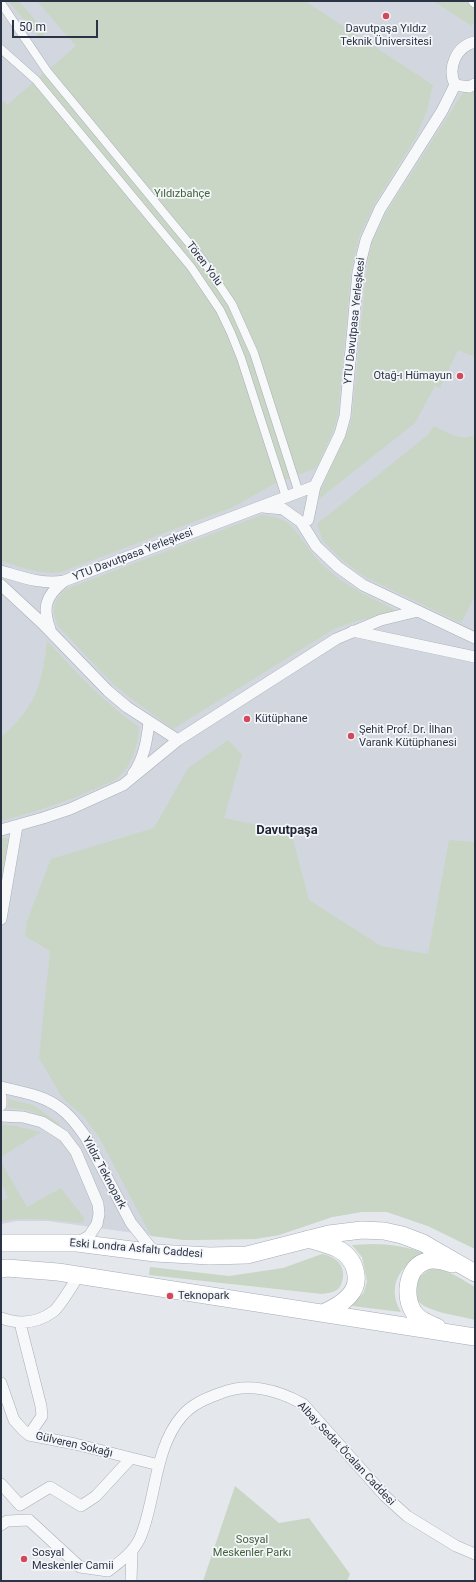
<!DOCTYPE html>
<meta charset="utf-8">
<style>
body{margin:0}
#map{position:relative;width:476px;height:1582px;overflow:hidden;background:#e4e7ec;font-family:Roboto,sans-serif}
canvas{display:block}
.frame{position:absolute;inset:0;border:2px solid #2b3445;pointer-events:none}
.scale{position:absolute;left:12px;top:20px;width:86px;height:18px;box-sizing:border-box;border:2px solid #2b3445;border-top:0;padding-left:5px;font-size:12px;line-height:14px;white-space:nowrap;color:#2b3445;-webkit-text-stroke:3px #f4f6f9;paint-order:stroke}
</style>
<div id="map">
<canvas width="476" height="1582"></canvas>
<div class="frame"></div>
<div class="scale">50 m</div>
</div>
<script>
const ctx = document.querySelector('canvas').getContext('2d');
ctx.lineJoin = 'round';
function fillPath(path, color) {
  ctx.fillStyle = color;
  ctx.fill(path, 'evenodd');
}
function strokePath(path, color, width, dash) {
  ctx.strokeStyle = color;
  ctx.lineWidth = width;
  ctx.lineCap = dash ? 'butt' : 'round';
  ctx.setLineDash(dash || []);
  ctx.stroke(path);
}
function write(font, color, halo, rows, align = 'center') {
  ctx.font = font + ' Roboto,sans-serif';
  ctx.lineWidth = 3.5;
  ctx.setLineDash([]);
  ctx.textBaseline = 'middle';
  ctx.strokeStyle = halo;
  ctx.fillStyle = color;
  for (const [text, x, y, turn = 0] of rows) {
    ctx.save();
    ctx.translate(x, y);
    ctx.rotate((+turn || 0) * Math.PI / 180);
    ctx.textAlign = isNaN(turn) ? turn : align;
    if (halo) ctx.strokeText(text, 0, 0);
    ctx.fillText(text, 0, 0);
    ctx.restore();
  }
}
const built = new Path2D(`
 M1,1H475V1249L428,1226L387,1212H361L332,1217L279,1235L255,1239L184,1240L48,1221H17L1,1224Z`);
const green = new Path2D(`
 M8,1H19L46,33L40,38Z
 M37,1H305L433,85L427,110L416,137L374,205L359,237L351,272L338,415L333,432L316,468L274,484L233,507L61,572C41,575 21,567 1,561V98L7,105L76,46Z
 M433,1H466L475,7V21L472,26Z
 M473,90L475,91V357L458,350L440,388L435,386L415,423L319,499C325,470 345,446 352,417L366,273L372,242L386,213L462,94Z
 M434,426C447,432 460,442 475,435V596L461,623L367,578L343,561L323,541L317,524L429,434Z
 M262,515C291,518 293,528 309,549C315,558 325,567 333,574C352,590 375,599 397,611L356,621L334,629L173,729L133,700L114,685L58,626C51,609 53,601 66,589Z
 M47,641C76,672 104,703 139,727C138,745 132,765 119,777C114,782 105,784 100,787C68,801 35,812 1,821V737C34,710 43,683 47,641Z
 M228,740L242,755L224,818L291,832L309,900L381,946L428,954L449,840L475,842V1249L428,1226L387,1212H361L332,1217L279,1235L255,1239L184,1240L151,1236L99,1137L83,1116L63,1099L39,1058L50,951L25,936L27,921L51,859L154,828L188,768Z
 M1,838H7L11,843L1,896Z
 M8,1099L33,1105L60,1124L58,1126C37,1113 32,1109 7,1108Z
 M5,1125L16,1126L41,1132L1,1157V1126Z
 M1,1162L27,1207L61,1188L84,1218V1221L81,1223C54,1220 28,1216 1,1221V1201L8,1198L1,1182Z
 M372,1244C391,1244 407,1247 425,1253C400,1265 386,1286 401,1312L352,1306L364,1292L367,1281L362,1257L352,1245Z
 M322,1254C334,1256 345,1264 343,1278C342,1281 341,1287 338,1289C334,1293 327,1293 322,1294L149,1275L150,1267L229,1276L283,1268Z
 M431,1269C447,1268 461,1279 475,1287V1320C462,1316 423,1312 417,1299C416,1297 416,1293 416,1290C415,1279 422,1273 431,1269Z
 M235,1486L279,1523L309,1518L350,1574L347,1581H203Z`);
const pedestrian = new Path2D(`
 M1,3L47,71L202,259L232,304L254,353L299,493
 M1,49L36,80L191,267L220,310L231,333L241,358L286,497`);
const minor = new Path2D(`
 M474,1L475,2
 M455,85C447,68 456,46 475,42
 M455,85L469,87L475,84
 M263,507L283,509L301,522L316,546L338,567L363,585L475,638
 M308,520L315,486L340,434L345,416L358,272L366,240L380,209L442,111L455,85
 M1,571C22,577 42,585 64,581L315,486
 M1,585L42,623L108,691L127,707L178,740
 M50,629C42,607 46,596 63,582
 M353,631L475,657
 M133,774C144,759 147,740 149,722
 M1,830L43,818L70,809L123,785L178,740L336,639L381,620L418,611
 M1,919L17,826
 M1,1087C21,1092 43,1095 60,1108C70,1115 78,1126 85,1136L131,1223L155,1253
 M1,1097V1105
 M1,1116L23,1117L42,1122L64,1136L76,1152L98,1204L99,1214L97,1224L89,1236L77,1243
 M1,1318C20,1325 38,1323 54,1311C61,1305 73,1284 79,1275
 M20,1323L41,1406L42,1416L29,1435
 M1,1383L14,1420L23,1430L29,1435L75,1444L159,1465
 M1,1484L20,1505L50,1487L81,1506L96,1496L131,1458
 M1,1525L7,1521L29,1520L80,1567L108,1571C122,1560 136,1551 142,1533C156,1496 155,1447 182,1416C192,1404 207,1398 221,1393C248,1382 278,1390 303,1404L385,1496L407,1516L456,1546L475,1554
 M131,1581L132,1552`);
const primary = new Path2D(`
 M308,1239C317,1242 329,1244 338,1249C355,1258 363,1281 349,1296C342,1304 332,1309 323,1313
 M1,1243H77L155,1253L210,1256L247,1255L329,1234L362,1230L384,1231L402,1235L423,1243L475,1273
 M1,1269L7,1268L58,1272L475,1337
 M437,1327C430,1324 422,1321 417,1316C403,1303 405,1269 424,1262C432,1258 443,1261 452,1264`);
const markers = [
 [386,16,4,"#d1495b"],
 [460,376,4,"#d1495b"],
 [247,719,4,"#d1495b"],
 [351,736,4,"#d1495b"],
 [170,1296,4,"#d1495b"],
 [24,1559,4,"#d1495b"]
];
const poiNames = [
 ["Davutpaşa Yıldız",386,29,"center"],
 ["Teknik Üniversitesi",386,42,"center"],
 ["Otağ-ı Hümayun",452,376,"right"],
 ["Kütüphane",255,719],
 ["Şehit Prof. Dr. İlhan",359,730],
 ["Varank Kütüphanesi",359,743],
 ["Teknopark",178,1296],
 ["Sosyal",32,1553],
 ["Meskenler Camii",32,1566]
];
const parkNames = [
 ["Yıldızbahçe",182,194],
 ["Sosyal",252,1540],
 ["Meskenler Parkı",252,1553]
];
const streetNames = [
 ["Tören Yolu",204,264,53],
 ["YTU Davutpasa Yerleşkesi",355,321,-84],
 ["YTU Davutpasa Yerleşkesi",133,555,-21],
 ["Yıldız Teknopark",104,1173,62],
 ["Eski Londra Asfaltı Caddesi",136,1249,5],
 ["Gülveren Sokağı",74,1445,13],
 ["Albay Sedat Öcalan Caddesi",346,1454,47]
];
const quarterNames = [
 ["Davutpaşa",287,831]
];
fillPath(built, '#d2d6de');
fillPath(green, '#c9d6c5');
strokePath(pedestrian, '#a9aeb7', 9);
strokePath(minor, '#a9aeb7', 12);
strokePath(primary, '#a3abb8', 18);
strokePath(pedestrian, '#f7f8fa', 8);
strokePath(minor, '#f7f8fa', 11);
strokePath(primary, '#fff', 17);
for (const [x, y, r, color] of markers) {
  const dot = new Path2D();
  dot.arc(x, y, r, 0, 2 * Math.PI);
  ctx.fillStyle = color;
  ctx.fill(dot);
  strokePath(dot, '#f4f6f9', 1.5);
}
write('11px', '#2b3445', '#f4f6f9', poiNames, 'left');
write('11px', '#3f6138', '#f4f6f9', parkNames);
write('11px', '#2b3445', '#f4f6f9', streetNames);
write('bold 13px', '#1d2536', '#f4f6f9', quarterNames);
</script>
